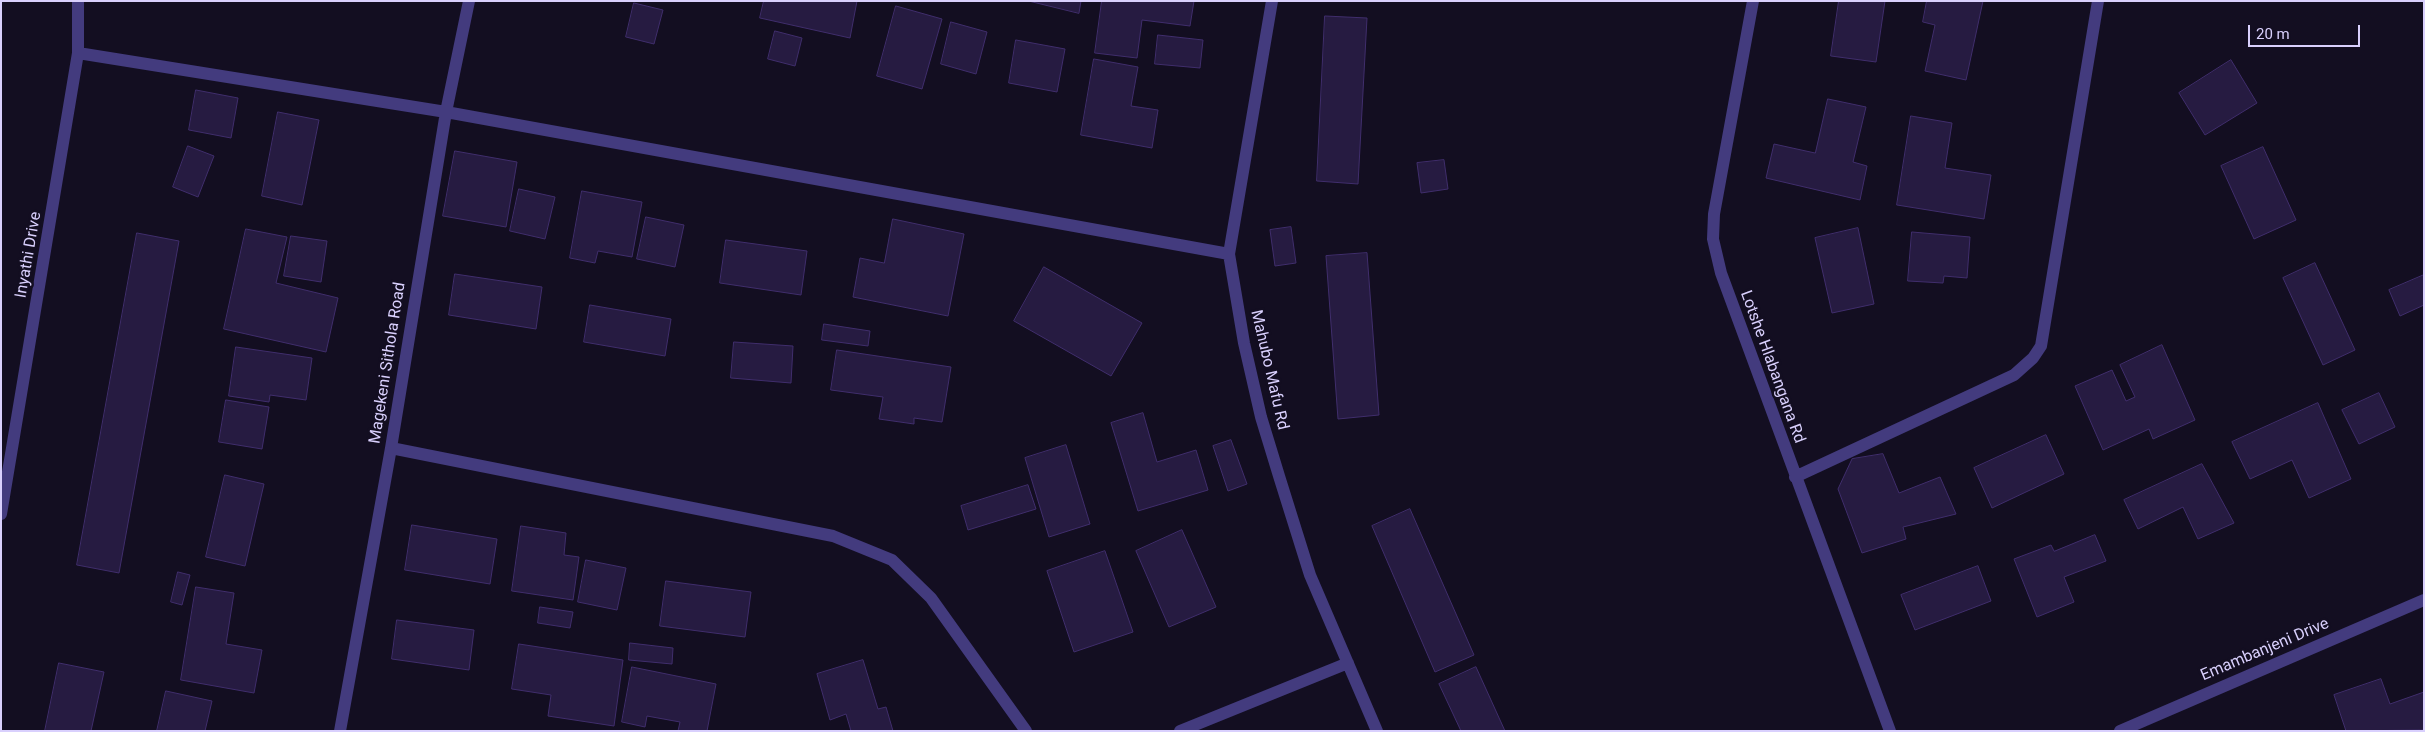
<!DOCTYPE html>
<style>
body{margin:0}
#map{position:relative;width:2425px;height:732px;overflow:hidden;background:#130e21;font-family:Roboto,sans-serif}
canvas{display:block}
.frame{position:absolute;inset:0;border:2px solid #d9d0fd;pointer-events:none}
.scale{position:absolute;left:2248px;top:25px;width:112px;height:22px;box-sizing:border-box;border:2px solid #d9d0fd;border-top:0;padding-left:6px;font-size:15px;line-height:18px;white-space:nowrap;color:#d9d0fd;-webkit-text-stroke:4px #130e21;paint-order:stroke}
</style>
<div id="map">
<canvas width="2425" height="732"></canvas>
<div class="frame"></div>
<div class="scale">20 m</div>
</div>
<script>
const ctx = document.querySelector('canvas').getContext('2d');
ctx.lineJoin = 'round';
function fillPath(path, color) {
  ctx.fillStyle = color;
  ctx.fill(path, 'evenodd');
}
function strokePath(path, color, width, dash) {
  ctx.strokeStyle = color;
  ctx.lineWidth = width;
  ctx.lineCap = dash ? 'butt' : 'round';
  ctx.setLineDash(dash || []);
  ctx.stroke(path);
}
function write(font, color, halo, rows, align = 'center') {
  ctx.font = font + ' Roboto,sans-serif';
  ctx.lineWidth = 5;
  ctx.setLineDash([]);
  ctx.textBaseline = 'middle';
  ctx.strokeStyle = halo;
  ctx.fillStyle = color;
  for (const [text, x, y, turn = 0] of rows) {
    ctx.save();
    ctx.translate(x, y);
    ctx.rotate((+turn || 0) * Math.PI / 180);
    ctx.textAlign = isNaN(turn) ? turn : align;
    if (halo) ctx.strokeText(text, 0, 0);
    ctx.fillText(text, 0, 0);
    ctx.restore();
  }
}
const building = new Path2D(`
 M764,1H857L850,38L760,18Z
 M1029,1H1081L1079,13Z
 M1102,1H1194L1190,26L1142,20L1137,58L1095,53Z
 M1839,1H1885L1876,62L1831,56Z
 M1927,1H1983L1966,80L1925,71L1935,25L1923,22Z
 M634,3L663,10L654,44L626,37Z
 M896,6L942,19L922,89L877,76Z
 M1325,16L1367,18L1358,184L1317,181Z
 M951,22L987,32L976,74L941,64Z
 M775,31L802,38L795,66L768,59Z
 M1158,35L1203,40L1200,68L1155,64Z
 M1016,40L1065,49L1057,92L1009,83Z
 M1094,59L1138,67L1131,106L1158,110L1152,148L1081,135Z
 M2231,60L2257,103L2205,135L2179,93Z
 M196,90L238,98L231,138L189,130Z
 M1828,99L1866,107L1853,162L1867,166L1860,200L1766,178L1774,144L1815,153Z
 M278,112L319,120L302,205L262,196Z
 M1911,116L1952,123L1945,168L1991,175L1984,219L1897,205Z
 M188,146L214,156L198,197L173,187Z
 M2263,147L2296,220L2254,239L2221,166Z
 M455,151L517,162L506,227L443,216Z
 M1444,160L1448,189L1421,193L1417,163Z
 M519,189L555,197L545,239L510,231Z
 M582,191L642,202L632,257L598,251L595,263L570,258Z
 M646,217L684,225L675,267L637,259Z
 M893,219L964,234L948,316L853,297L860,258L884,263Z
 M1291,227L1296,263L1275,266L1270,230Z
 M1858,228L1874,304L1832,313L1815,238Z
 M246,229L287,237L276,283L338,298L326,352L224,329Z
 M1912,232L1970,237L1967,278L1944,276L1943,283L1908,281Z
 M137,233L179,241L119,573L77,565Z
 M291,236L327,241L321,282L284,276Z
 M726,240L807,251L801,295L720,283Z
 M1367,253L1379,415L1338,419L1326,256Z
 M2315,263L2355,350L2323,365L2283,278Z
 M1044,267L1142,323L1111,376L1014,321Z
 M455,274L542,287L536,329L449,315Z
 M2424,275V305L2400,316L2389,290Z
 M590,305L671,319L665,356L584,342Z
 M824,324L870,331L868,346L822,340Z
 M734,342L793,346L791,383L731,378Z
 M2162,345L2195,420L2153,439L2149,429L2103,450L2075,386L2112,370L2126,401L2135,397L2120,365Z
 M236,347L312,358L306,400L270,395L269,402L229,396Z
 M837,350L951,367L942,422L914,418V424L879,419L883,397L831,390Z
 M2379,393L2395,427L2359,444L2342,410Z
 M226,400L269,407L262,449L219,442Z
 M2318,403L2351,479L2309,498L2292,460L2250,479L2232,442Z
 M1143,413L1157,462L1196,450L1208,490L1138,511L1111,423Z
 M2046,435L2064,474L1992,508L1974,468Z
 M1231,440L1247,484L1228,491L1213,446Z
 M1066,445L1090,524L1049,537L1025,458Z
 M1883,454L1899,493L1940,477L1956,514L1903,527L1906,539L1862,553L1838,489L1852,459Z
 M2202,464L2234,523L2198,539L2183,507L2138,529L2124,500Z
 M225,475L264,484L245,566L206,557Z
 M1028,485L1036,509L968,530L961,506Z
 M1410,509L1474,655L1435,672L1372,526Z
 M412,525L497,539L490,584L405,570Z
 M521,526L566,533L564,555L579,557L573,600L512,591Z
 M1182,530L1216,607L1169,627L1136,551Z
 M2095,535L2106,561L2064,577L2074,602L2037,617L2014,559L2051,545L2054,551Z
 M1105,551L1133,632L1074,652L1047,571Z
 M586,560L626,568L617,610L578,602Z
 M1978,566L1991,601L1915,630L1901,595Z
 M178,572L190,575L182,605L171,602Z
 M666,581L751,592L745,637L660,626Z
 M196,587L234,593L226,644L262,650L254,693L181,680Z
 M540,607L573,612L570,628L538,623Z
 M397,620L474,630L469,670L392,659Z
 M630,643L673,648L672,664L629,660Z
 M519,644L623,660L614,726L548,716L551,695L512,689Z
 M863,660L878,709L886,707L893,731H851L846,714L830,720L817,674Z
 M59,663L104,672L91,731H45Z
 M632,667L716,684L707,731H678L680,722L647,716L645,727L622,722Z
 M1476,667L1505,731H1461L1439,684Z
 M2381,679L2390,704L2424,692V730L2346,731L2334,695Z
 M166,691L212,701L205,731H157Z`);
const minor = new Path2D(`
 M1272,1L1229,254L1244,343L1261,417L1279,476L1310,575L1377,731
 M1753,1L1714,214L1713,239L1721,273L1890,731
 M78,53L446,112L1229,254
 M391,448L833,536L892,560L931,598L1026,731
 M1795,477L2014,375L2033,358L2041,346L2098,1
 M1,514L78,53V1
 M340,731L391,448L446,112L469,1
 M1180,731L1348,663
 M2120,731L2424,600`);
const streetNames = [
 ["Inyathi Drive",29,255,-80],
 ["Magekeni Sithola Road",388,363,-81],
 ["Lotshe Hlabangana Rd",1772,367,70],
 ["Mahubo Mafu Rd",1269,370,77],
 ["Emambanjeni Drive",2265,650,-23]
];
fillPath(building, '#261b41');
strokePath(building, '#402e6c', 1);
strokePath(minor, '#433b7e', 12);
write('16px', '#d9d0fd', '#130e21', streetNames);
</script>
